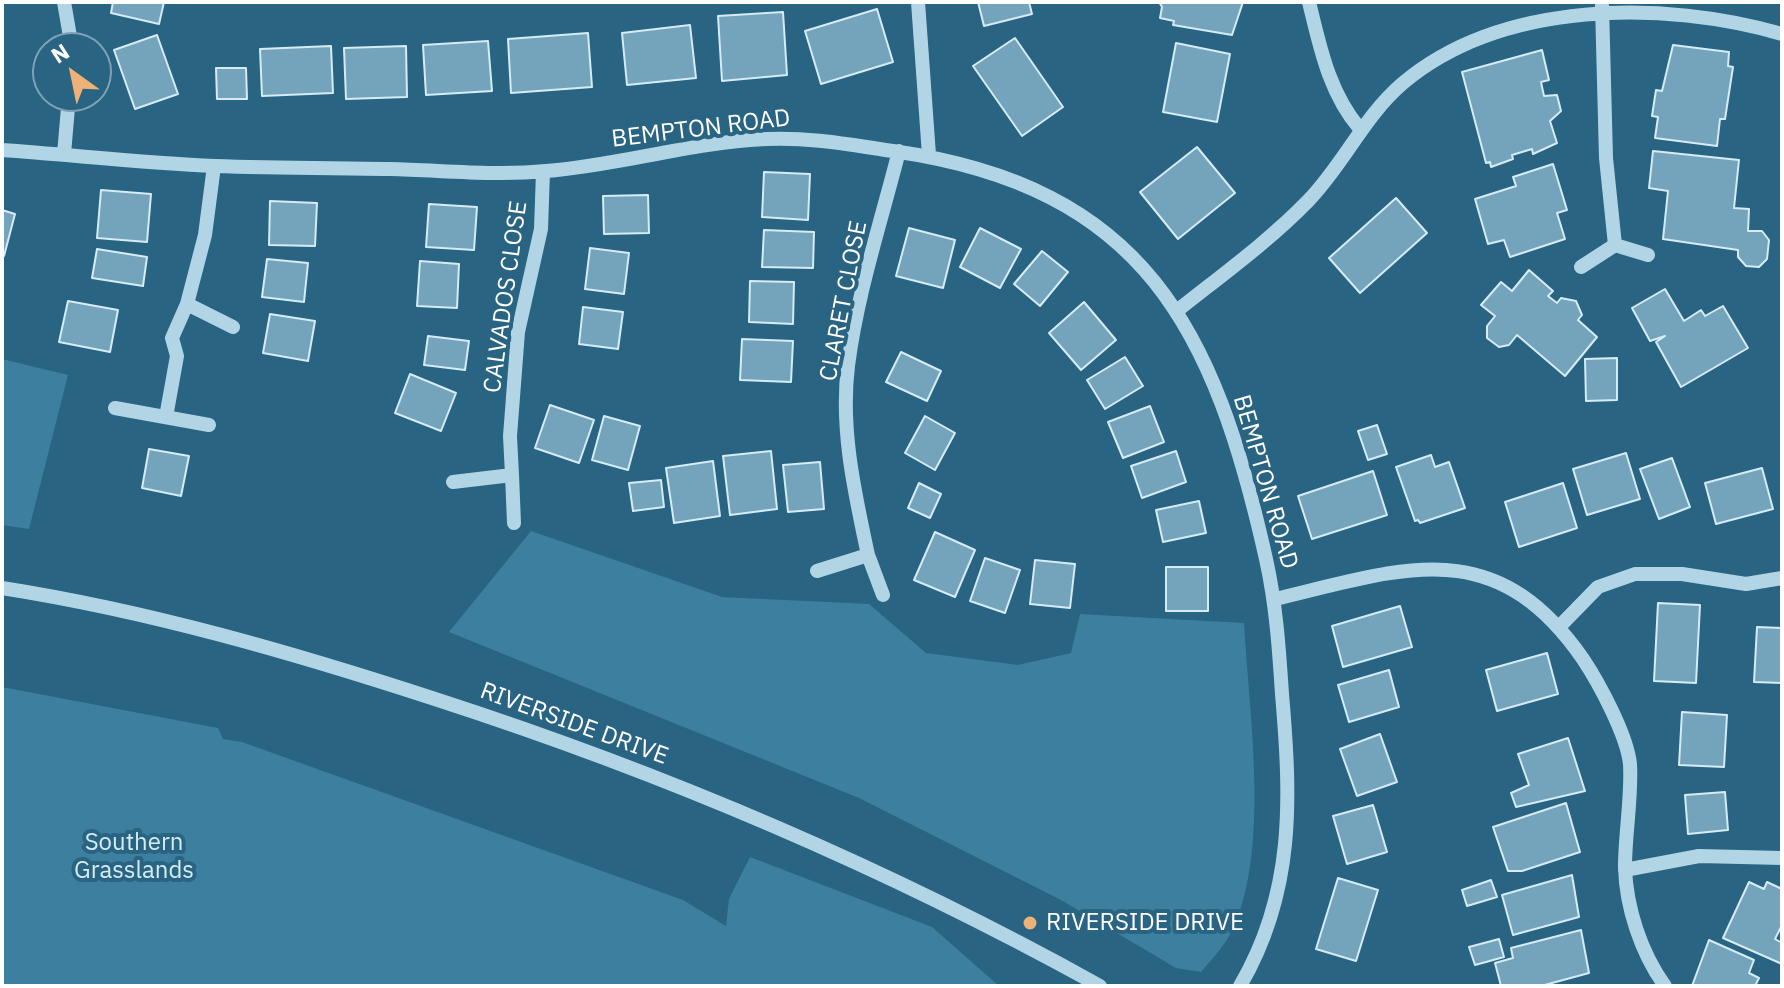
<!DOCTYPE html>
<style>
body{margin:0}
#map{position:relative;width:1784px;height:988px;overflow:hidden;background:#296483;font-family:"IBM Plex Sans",sans-serif}
canvas{display:block}
.frame{position:absolute;inset:0;border:4px solid #fff;pointer-events:none}
.north{position:absolute;left:32px;top:32px;width:80px;height:80px;box-sizing:border-box;background:#296483;border:2px solid #7fa2b5;border-radius:50%;rotate:327deg;font-size:22px;font-weight:700;line-height:32px;text-align:center;color:#fff}
.north::after{content:'';display:block;margin:auto;width:28px;height:36px;background:#eeb279;clip-path:polygon(50% 0,100% 100%,50% 72%,0 100%)}
</style>
<div id="map">
<canvas width="1784" height="988"></canvas>
<div class="frame"></div>
<div class="north">N</div>
</div>
<script>
const ctx = document.querySelector('canvas').getContext('2d');
ctx.lineJoin = 'round';
function fillPath(path, color) {
  ctx.fillStyle = color;
  ctx.fill(path, 'evenodd');
}
function strokePath(path, color, width, dash) {
  ctx.strokeStyle = color;
  ctx.lineWidth = width;
  ctx.lineCap = dash ? 'butt' : 'round';
  ctx.setLineDash(dash || []);
  ctx.stroke(path);
}
function write(font, color, halo, rows, align = 'center') {
  ctx.font = font + ' "IBM Plex Sans",sans-serif';
  ctx.lineWidth = 8;
  ctx.setLineDash([]);
  ctx.textBaseline = 'middle';
  ctx.strokeStyle = halo;
  ctx.fillStyle = color;
  for (const [text, x, y, turn = 0] of rows) {
    ctx.save();
    ctx.translate(x, y);
    ctx.rotate((+turn || 0) * Math.PI / 180);
    ctx.textAlign = isNaN(turn) ? turn : align;
    if (halo) ctx.strokeText(text, 0, 0);
    ctx.fillText(text, 0, 0);
    ctx.restore();
  }
}
const green = new Path2D(`
 M2,359L68,375L29,529L2,525Z
 M531,531L722,597L869,604L926,653L1018,665L1071,653L1080,614L1244,623C1249,712 1269,839 1236,922C1229,941 1214,957 1201,972L1176,968L1061,900L859,798L449,632Z
 M2,687L218,728L223,739L242,742L683,900L726,926L729,899L750,857L932,927L999,986H2Z`);
const building = new Path2D(`
 M113,2H164L159,24L111,13Z
 M978,2H1029L1032,14L984,26Z
 M1159,2H1243L1232,35L1173,25L1174,21L1160,18L1162,7Z
 M877,9L893,62L821,84L805,31Z
 M783,12L787,75L722,81L718,16Z
 M690,25L696,78L627,85L622,33Z
 M588,33L592,87L511,93L508,39Z
 M157,35L178,94L135,109L114,50Z
 M1015,38L1063,107L1022,136L973,66Z
 M488,41L492,91L426,95L423,45Z
 M1176,43L1230,54L1217,122L1163,112Z
 M1673,45L1729,52L1728,66L1733,67L1725,119H1720L1717,146L1655,138L1658,117L1652,116L1656,90L1662,91Z
 M331,46L333,93L262,96L260,49Z
 M406,46L407,97L346,99L344,48Z
 M1542,50L1549,80L1541,82L1544,96L1557,95L1561,111L1550,121L1557,143L1533,154L1532,149L1512,155L1513,159L1491,167L1490,162L1486,163L1462,72Z
 M216,68H246L247,99H217Z
 M1197,147L1235,193L1178,239L1140,192Z
 M1653,151L1739,160L1734,208L1749,209L1748,231H1762L1769,240L1767,259L1759,267L1746,266L1738,257V250L1663,239L1668,191L1649,188Z
 M1553,164L1567,210L1557,213L1565,239L1510,257L1504,240L1488,244L1475,199L1516,186L1513,177Z
 M764,172L810,174L808,220L762,217Z
 M101,190L151,194L147,242L97,238Z
 M648,195L649,233L604,234L603,196Z
 M1396,198L1427,233L1360,293L1329,258Z
 M270,201L317,203L315,246L269,245Z
 M429,204L477,207L474,250L426,247Z
 M2,210L15,214L4,256H2Z
 M909,228L955,240L943,288L896,276Z
 M980,228L1021,249L1000,288L960,267Z
 M764,230L814,232L813,268L762,267Z
 M590,248L629,253L624,294L585,289Z
 M97,249L147,257L143,286L92,278Z
 M1042,251L1068,272L1040,306L1014,284Z
 M267,259L308,263L304,302L262,297Z
 M420,261L459,264L457,308L417,306Z
 M1529,270L1553,291L1548,296L1557,303L1561,298L1576,301L1582,315L1578,320L1597,337L1565,376L1517,335L1509,345L1499,347L1487,338V326L1495,316L1481,305L1501,282L1512,291Z
 M750,281L794,282L793,324L749,322Z
 M1665,289L1684,321L1701,310L1705,316L1723,306L1748,348L1681,387L1656,342L1665,336L1650,341L1632,308Z
 M68,301L118,310L110,352L59,342Z
 M1084,302L1116,340L1081,370L1049,333Z
 M583,307L623,312L618,349L579,344Z
 M270,314L315,321L308,361L263,353Z
 M428,336L469,341L465,370L424,365Z
 M742,339L793,341L791,382L740,380Z
 M901,352L941,371L927,401L886,382Z
 M1125,357L1143,386L1105,409L1087,380Z
 M1617,358V400L1586,401L1585,359Z
 M410,374L456,393L441,431L395,413Z
 M550,405L594,420L579,463L535,448Z
 M1150,406L1164,442L1123,458L1108,422Z
 M604,416L640,426L628,470L592,460Z
 M925,416L955,433L935,470L905,453Z
 M1377,425L1387,454L1368,460L1358,431Z
 M149,449L189,456L181,496L142,488Z
 M771,451L777,509L730,515L723,456Z
 M1176,451L1186,482L1142,498L1131,466Z
 M1626,453L1640,499L1587,515L1573,469Z
 M1431,455L1435,467L1449,462L1465,508L1420,523L1418,520L1415,521L1396,467Z
 M1672,458L1690,507L1659,519L1640,469Z
 M713,461L720,516L674,523L666,468Z
 M820,462L824,509L788,512L783,465Z
 M1762,468L1773,509L1716,524L1705,483Z
 M1373,471L1387,515L1312,539L1298,496Z
 M661,480L664,507L633,511L629,483Z
 M919,483L941,494L930,518L908,508Z
 M1563,483L1577,528L1519,547L1505,502Z
 M1199,501L1206,533L1163,542L1156,510Z
 M935,532L975,550L955,597L914,580Z
 M985,558L1020,570L1005,613L970,601Z
 M1035,560L1075,564L1070,608L1030,604Z
 M1166,567H1208V611H1166Z
 M1658,603L1700,605L1696,683L1654,681Z
 M1400,606L1412,647L1343,667L1332,626Z
 M1757,627L1782,628V683L1754,682Z
 M1547,653L1558,694L1497,711L1486,670Z
 M1389,670L1399,707L1349,722L1338,685Z
 M1682,712L1727,715L1724,767L1679,765Z
 M1380,734L1397,782L1357,796L1340,749Z
 M1568,738L1585,791L1516,807L1511,793L1529,785L1518,754Z
 M1725,792L1728,830L1688,834L1685,795Z
 M1566,803L1580,852L1522,871H1508L1493,827Z
 M1373,805L1387,852L1347,864L1333,816Z
 M1572,875L1579,917L1513,935L1502,895Z
 M1338,878L1378,890L1356,961L1316,949Z
 M1491,880L1497,897L1467,906L1462,890Z
 M1749,882L1764,889L1767,882L1782,889V925L1775,939L1782,943V964L1723,938Z
 M1581,930L1589,973L1541,986H1501L1495,963L1513,958L1511,948Z
 M1499,939L1504,957L1475,965L1469,947Z
 M1709,940L1754,960L1749,973L1759,978L1755,986H1692Z`);
const minor = new Path2D(`
 M64,2L72,48
 M918,2L929,155
 M1309,2C1320,47 1329,93 1360,129
 M1602,5L1606,158L1615,245
 M2,150C73,155 144,163 215,166C274,168 332,168 390,169C441,170 495,176 546,171C620,165 693,142 767,139C810,137 851,145 893,151C1145,187 1214,328 1266,559C1276,604 1279,648 1282,694C1291,799 1295,892 1240,986
 M64,154L69,96
 M1581,267L1615,245L1648,255
 M187,304L205,235L214,166
 M1178,310C1222,275 1269,241 1308,201C1344,164 1364,116 1403,83C1502,0 1664,0 1782,34
 M115,408L209,425
 M166,417L177,356L172,338L187,304L233,327
 M512,475L510,436L518,332L541,229L543,172
 M453,482L512,475L514,523
 M868,555L883,595
 M817,571L868,555C855,494 840,429 848,366C857,294 881,222 899,151
 M2,588C149,611 294,653 435,699C667,774 887,868 1100,986
 M1275,599C1403,569 1494,531 1583,659C1599,683 1627,735 1630,764C1632,797 1625,833 1625,867C1626,907 1641,953 1665,986
 M1560,626L1598,587L1635,574H1682L1746,584L1782,578
 M1625,870L1699,856L1782,858`);
const markers = [
 [1030,923,8,"#eeb279"]
];
const streetNames = [
 ["BEMPTON ROAD",701,129,-7],
 ["CALVADOS CLOSE",506,297,-82],
 ["CLARET CLOSE",844,301,-79],
 ["BEMPTON ROAD",1265,482,74],
 ["RIVERSIDE DRIVE",574,724,20]
];
const parkNames = [
 ["Southern",134,843],
 ["Grasslands",134,871]
];
const poiNames = [
 ["RIVERSIDE DRIVE",1046,923]
];
fillPath(green, '#3d7f9f');
fillPath(building, '#74a4bc');
strokePath(building, '#d5ebf5', 2);
strokePath(minor, '#b2d5e6', 14);
for (const [x, y, r, color] of markers) {
  const dot = new Path2D();
  dot.arc(x, y, r, 0, 2 * Math.PI);
  ctx.fillStyle = color;
  ctx.fill(dot);
  strokePath(dot, '#296483', 3);
}
write('24px', '#fff', '#296483', streetNames);
write('24px', '#d5ebf5', '#296483', parkNames);
write('24px', '#fff', '#296483', poiNames, 'left');
</script>
